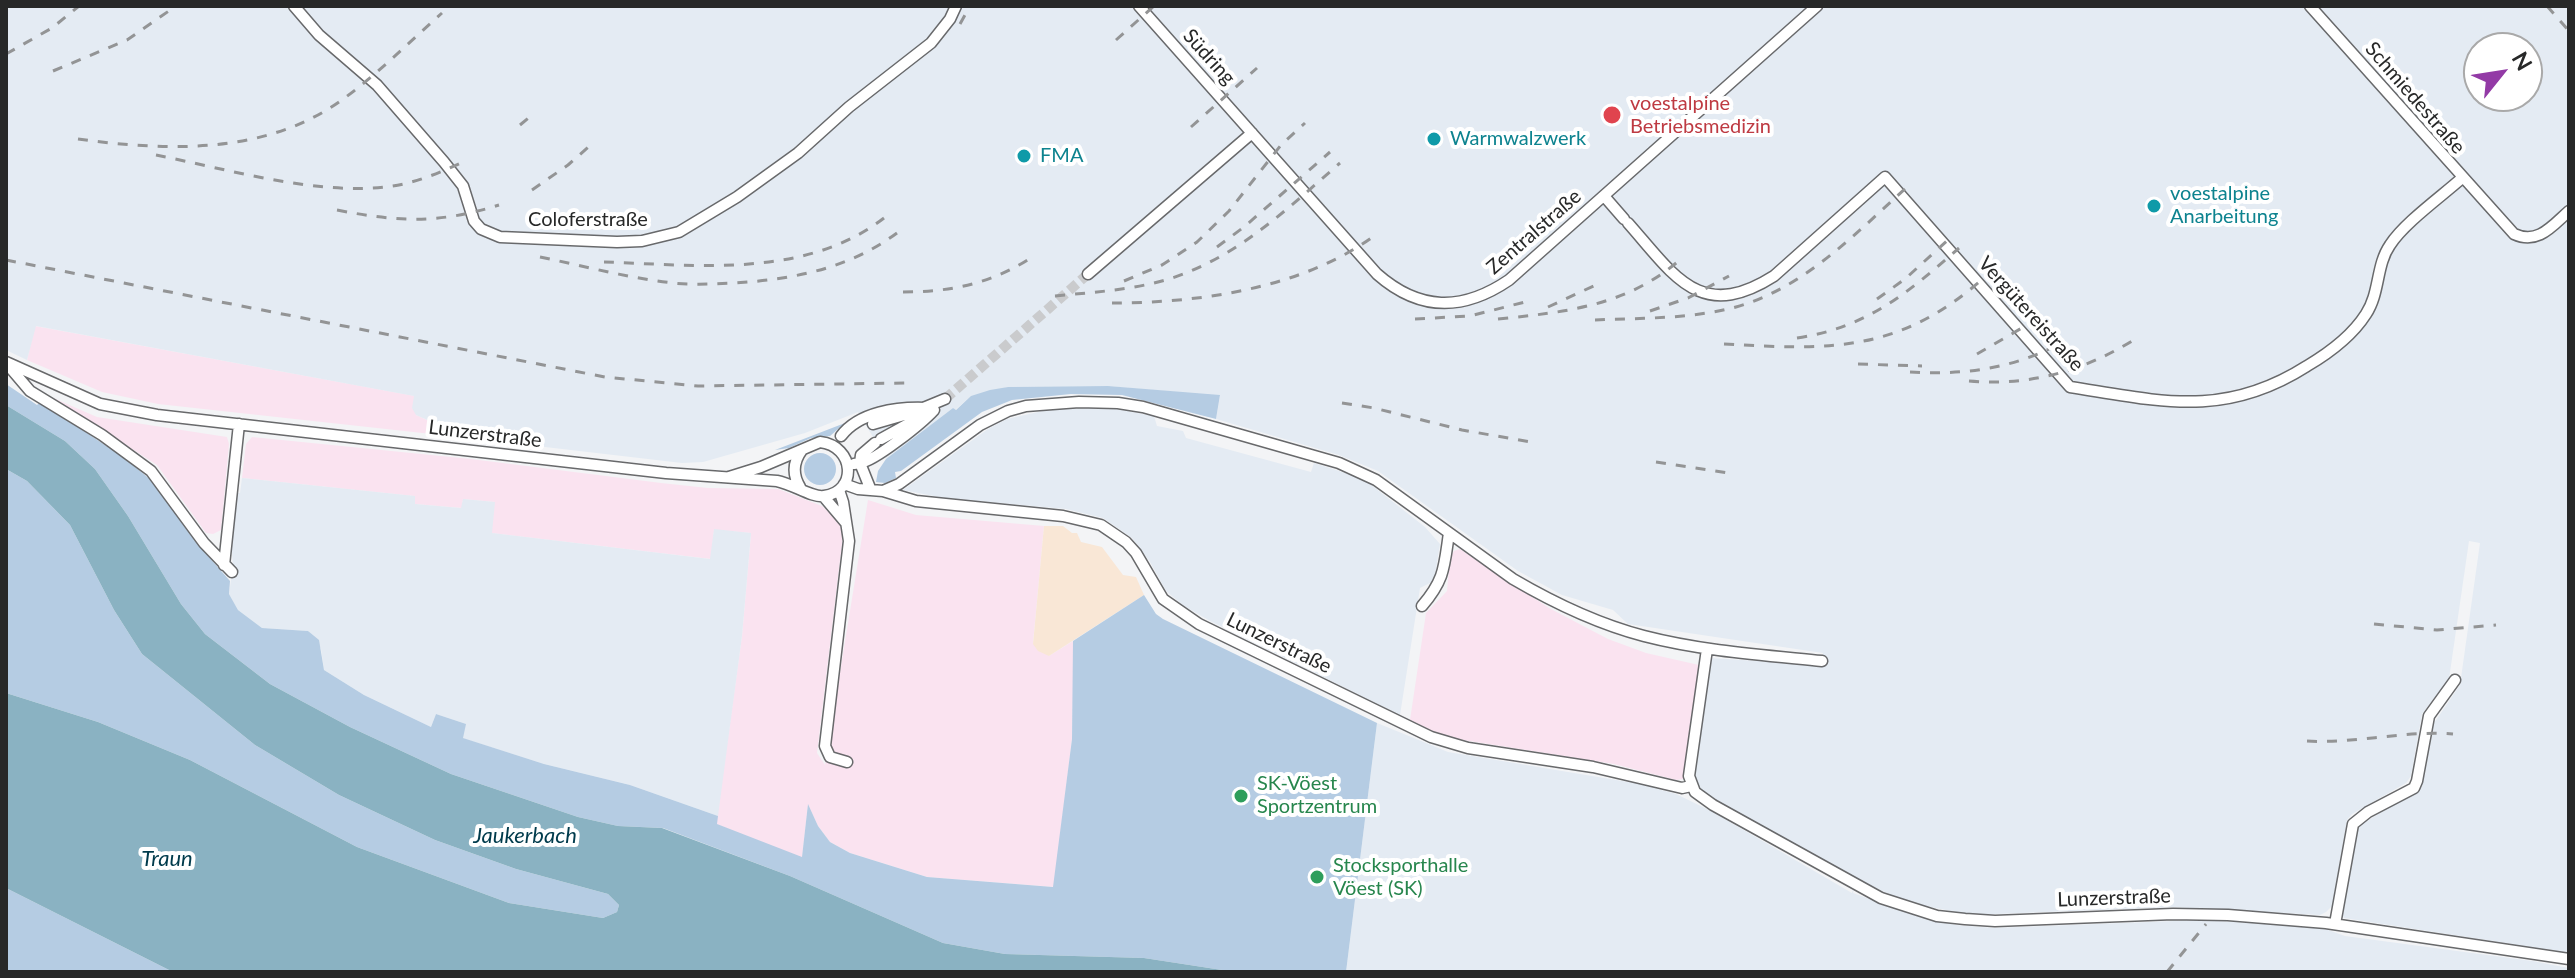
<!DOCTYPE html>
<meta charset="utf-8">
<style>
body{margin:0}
#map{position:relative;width:2575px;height:978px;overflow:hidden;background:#f3f4f6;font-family:Lato,sans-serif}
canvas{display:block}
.frame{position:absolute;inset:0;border:8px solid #272828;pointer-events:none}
.north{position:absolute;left:2463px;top:32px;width:80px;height:80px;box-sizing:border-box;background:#fff;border:2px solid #a9a9a9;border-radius:50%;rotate:60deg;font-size:22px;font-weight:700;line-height:32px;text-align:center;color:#272828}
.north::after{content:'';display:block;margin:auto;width:28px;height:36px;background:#933aa6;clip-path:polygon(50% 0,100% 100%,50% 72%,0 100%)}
</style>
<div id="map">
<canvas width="2575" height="978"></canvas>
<div class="frame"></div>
<div class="north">N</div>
</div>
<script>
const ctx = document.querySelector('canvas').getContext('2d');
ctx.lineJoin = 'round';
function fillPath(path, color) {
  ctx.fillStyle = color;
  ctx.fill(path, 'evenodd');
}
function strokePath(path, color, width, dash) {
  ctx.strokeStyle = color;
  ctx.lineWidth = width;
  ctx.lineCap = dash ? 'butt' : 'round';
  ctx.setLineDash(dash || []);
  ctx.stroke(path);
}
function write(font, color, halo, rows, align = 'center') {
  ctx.font = font + ' Lato,sans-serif';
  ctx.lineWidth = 8;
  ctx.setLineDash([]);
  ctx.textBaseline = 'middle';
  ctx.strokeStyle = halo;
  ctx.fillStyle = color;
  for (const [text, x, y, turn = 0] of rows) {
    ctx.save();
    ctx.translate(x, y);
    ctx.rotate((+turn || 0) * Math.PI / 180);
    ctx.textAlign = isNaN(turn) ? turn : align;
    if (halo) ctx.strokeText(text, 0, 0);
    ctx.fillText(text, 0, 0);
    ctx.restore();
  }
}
const commercial = new Path2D(`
 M35,326L415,396L416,415L468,438L158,404L102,392L27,360Z
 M51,397L97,417L227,437L229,444L221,530L213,534L206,533L157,465Z
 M252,437L471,459L661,483L708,488L778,489L822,506L834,517L837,515L843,535L817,753L825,765L868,500L916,515L1044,526L1033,643L1049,656L1073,641L1074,657L1072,739L1054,887L927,877L850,853L830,842L818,826L808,805L802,858L716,824L742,636L751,533L714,530L711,559L491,533L494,502L463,499L462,508L414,504V496L242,478L246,444Z
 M1460,549L1549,608L1608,639L1646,653L1699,665L1683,779L1676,780L1614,764L1463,740L1438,734L1410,720L1426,613L1447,591L1450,557L1454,551Z`);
const built = new Path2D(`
 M6,6H2569V953L2344,918L2342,914L2357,827L2416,791L2425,775L2432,726L2460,685L2480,543L2469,541L2449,679L2422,714L2411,776L2406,783L2352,814L2347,820L2332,906L2326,912L2320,915L2172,907L1971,915L1906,902L1857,879L1853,893L1919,917L1956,925L1993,928L2200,920L2320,927L2345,936L2532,961L2569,968V972H1346L1377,723L1448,752L1640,784L1676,794L1711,811L1852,893L1856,878L1714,800L1702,792L1694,776L1710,658L1821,665L1823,653L1628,624L1613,610L1562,595L1518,571L1378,471L1339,455L1216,419L1220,396L1108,386L1008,387L970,397L955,410L953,408L886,459L858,412L805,433L703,462L682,463L468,438L416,415L412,408L414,396L36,326L27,360L6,350ZM2479,48H2527V96H2479Z
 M1082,408H1111L1154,416L1157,426L1183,431L1186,438L1311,472L1314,463L1355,476L1365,480L1425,527L1440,544L1434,581L1420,588L1400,715L1212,622L1184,606L1166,591L1150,562L1132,538L1103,518L1066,509L944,498L903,490L988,429L1007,419L1047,410Z
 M242,478L415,496V504L461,508L463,499L495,502L492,533L710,559L714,529L751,533L742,636L718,816L630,785L544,764L462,738L465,724L436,714L431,727L364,695L324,670L321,649L308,631L262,628L238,610L229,594L233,566L231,539L236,493H240Z`);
const education = new Path2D(`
 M1044,526H1063L1072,533H1077L1081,542L1102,547L1123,575L1136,577L1144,595L1049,656L1038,651L1033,644Z`);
const green = new Path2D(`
 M6,384L37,405L40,402L123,457L151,480L195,541L230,581L229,594L238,610L262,628L308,631L319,640L324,670L364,695L431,727L436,714L466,724L463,738L544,764L630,785L718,816L717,824L802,857L808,804L818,826L830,842L850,853L927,877L1053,887L1072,739L1073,641L1144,595L1156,614L1163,619L1377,723L1346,972H1235L1144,958L1005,954L943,943L790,876L663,828L618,826L578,817L451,774L350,727L270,684L205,634L181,604L128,516L95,469L65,441L6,405Z
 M1108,386L1220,395L1216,419L1122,395L1071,394L1012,400L982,412L901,471L895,472L896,478L885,483L876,482L878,471L886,459L953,408L956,410L971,396L990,390L1008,387Z
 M845,423L830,436L811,438L789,448L775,450Z
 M804 469a16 16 0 1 1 32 0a16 16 0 1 1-32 0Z
 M6,469L27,481L70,525L114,610L142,654L255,745L339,795L435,840L516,869L608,894L619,905L617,912L603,918L509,903L357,847L190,760L98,722L6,693Z
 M6,888L173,972H6Z`);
const water = new Path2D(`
 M6,405L65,441L95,469L128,516L181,604L205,634L270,684L350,727L451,774L578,817L618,826L662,828L790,876L943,943L1005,954L1144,958L1235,972H173L6,888V693L98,722L190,760L357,847L509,903L603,918L617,912L619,905L608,894L516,869L435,840L339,795L255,745L142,654L114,610L70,525L27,481L6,469Z`);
const minorTunnel = new Path2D(`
 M945,399L1088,274`);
const minor = new Path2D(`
 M294,6L319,35L377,85L444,162L463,186L474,221L481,229L500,237L617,242L642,241L679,232L737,197L798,153L849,107L931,43L950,19L956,6
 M1139,6L1377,274C1419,311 1462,312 1509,280L1817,6
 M2310,6L2514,234C2538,245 2552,226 2569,211
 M1604,196L1624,219
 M1628,223C1674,275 1700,323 1774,276L1885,177L2070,387C2160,401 2224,419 2307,366C2329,353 2352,336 2366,314C2380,293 2376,265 2390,245C2404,223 2442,196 2462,178
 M1088,274L1252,133
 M6,362L100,404L157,415L666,473L777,481C793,484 812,498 824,496C858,492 855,446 820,442L761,467L729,477
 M7,364L30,391L102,435L151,471L204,543L232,572
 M873,424L911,413L945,399
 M841,436C859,412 897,407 925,408
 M881,439L921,417
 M854,464L860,463L861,455L875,443
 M844,484L858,489L883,491L916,501L1063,516L1101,525L1126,542L1136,553L1163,599L1199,624L1431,737L1468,748L1593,767L1682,788L1691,786
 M800,487C792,474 793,462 802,450
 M870,488L860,463C875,461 922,423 934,410
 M839,490L843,502L849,541L825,746L830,757L847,762
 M883,491L899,484L980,425L1008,411L1026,406L1079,402L1118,403L1143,407L1339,463L1376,480L1513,579C1554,603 1598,624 1644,636C1702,651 1762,655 1822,661
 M824,497L846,523
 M224,565L239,424
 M1422,606C1445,579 1444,567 1449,533
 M1707,649L1689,776L1695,792L1713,805L1881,898L1937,916L1965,919L1995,921L2173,914L2228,915L2326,923L2569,959
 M2335,924L2353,824L2368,812L2414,788L2417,781L2429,716L2455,680`);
const rail = new Path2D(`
 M2547,6L2569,31
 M960,24L970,6
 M1116,40L1154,6
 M6,54L52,28L79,6
 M53,71L127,40L176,6
 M520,125L532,115
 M1191,127L1257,68
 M78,139C166,151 263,155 339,102C376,76 408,43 442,13
 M156,155C227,169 314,195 386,187C412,184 437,174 461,163
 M532,190L568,165L593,143
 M337,210C398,222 439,224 499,205
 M1217,247L1244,227L1330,152
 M540,257C584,266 628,278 673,283C693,285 714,284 735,283C794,279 848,269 897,233
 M6,260L605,377L698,386L905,383
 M604,262C697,265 805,279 884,218
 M1124,281L1162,265L1197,242L1229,211L1281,145L1305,123
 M903,292C949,292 990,284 1029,259
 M1055,296C1095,292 1134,290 1172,278C1239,256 1288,208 1340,163
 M1877,299L1905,279L1950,238
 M1112,303C1200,303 1306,288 1378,233
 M1548,307L1600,283
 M1650,311L1688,298L1729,276
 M1415,319L1470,316L1525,302
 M1498,319C1567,312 1628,306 1682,258
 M1595,320C1642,318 1691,319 1736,307C1804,288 1855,234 1906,188
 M1797,338C1866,328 1908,293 1959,248
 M1724,344C1832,350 1899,353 1985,277
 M1977,354L2027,325
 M1858,364L1922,366
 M1910,372C1958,375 2005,370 2049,349
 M1969,381C2029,386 2081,372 2132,341
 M1342,403L1374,408L1462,430L1531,442
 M1656,462L1735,474
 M2374,624L2437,630L2496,625
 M2307,741C2356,744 2404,730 2453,734
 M2167,972L2206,924`);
const markers = [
 [1612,115,10,"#e0444e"],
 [1434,139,8,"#0f9aa8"],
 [1024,156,8,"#0f9aa8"],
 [2154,206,8,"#0f9aa8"],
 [1241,796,8,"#2e9e5b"],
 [1317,877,8,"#2e9e5b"]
];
const streetNames = [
 ["Südring",1209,57,48],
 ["Schmiedestraße",2415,98,49],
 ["Coloferstraße",588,220],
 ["Zentralstraße",1534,232,-41],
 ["Vergütereistraße",2031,314,48],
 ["Lunzerstraße",485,434,7],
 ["Lunzerstraße",1279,643,26],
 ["Lunzerstraße",2114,898,-2]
];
const healthNames = [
 ["voestalpine",1630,104],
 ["Betriebsmedizin",1630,127]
];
const cultureNames = [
 ["Warmwalzwerk",1450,139],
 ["FMA",1040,156],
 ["voestalpine",2170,194],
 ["Anarbeitung",2170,217]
];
const leisureNames = [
 ["SK-Vöest",1257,784],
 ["Sportzentrum",1257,807],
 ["Stocksporthalle",1333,866],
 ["Vöest (SK)",1333,889]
];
const waterNames = [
 ["Jaukerbach",525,836],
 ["Traun",167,859]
];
fillPath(commercial, '#fae3f0');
fillPath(built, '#e4ebf3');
fillPath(education, '#f9e7d6');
fillPath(green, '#b5cce3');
fillPath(water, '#8ab2c2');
strokePath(minorTunnel, '#cacbcd', 10, [10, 5]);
strokePath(minor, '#68696b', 13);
strokePath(minor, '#fff', 10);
strokePath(rail, '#939495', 3, [10, 10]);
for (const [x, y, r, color] of markers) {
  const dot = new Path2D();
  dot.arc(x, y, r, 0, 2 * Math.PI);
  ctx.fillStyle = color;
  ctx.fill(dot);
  strokePath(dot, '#fff', 3);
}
write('20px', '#272828', '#fff', streetNames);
write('20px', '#be3a42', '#fff', healthNames, 'left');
write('20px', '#0d838f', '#fff', cultureNames, 'left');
write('20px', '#27864d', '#fff', leisureNames, 'left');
write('italic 22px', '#003b4c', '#fff', waterNames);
</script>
